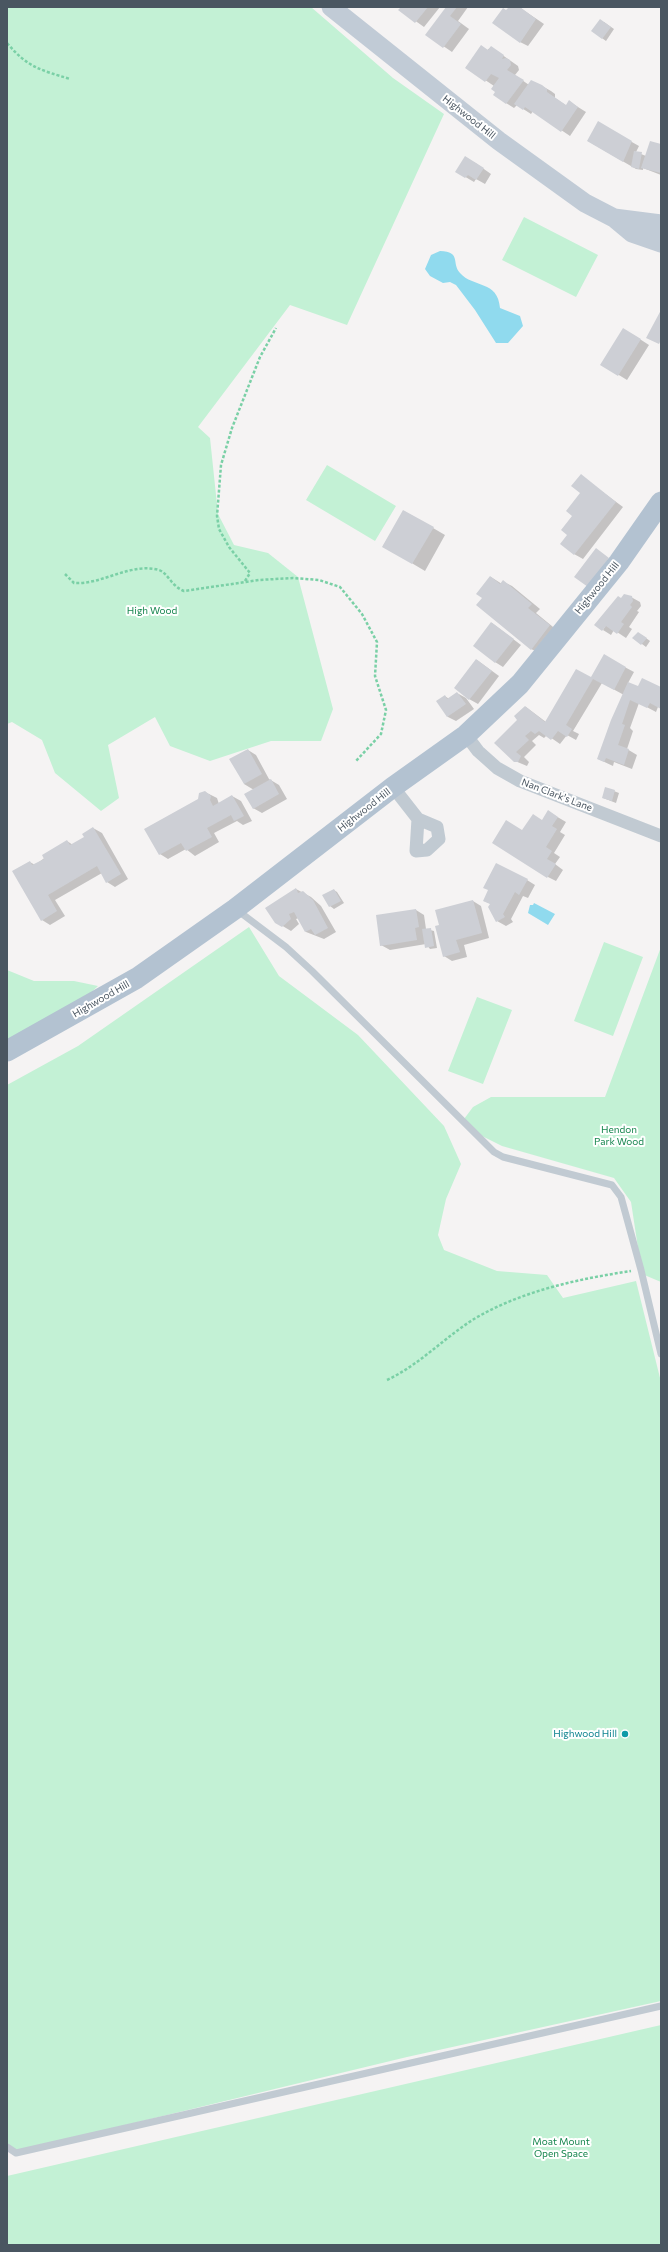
<!DOCTYPE html>
<style>
body{margin:0}
#map{position:relative;width:668px;height:2252px;overflow:hidden;background:#f5f3f3;font-family:Commissioner,sans-serif}
canvas{display:block}
.frame{position:absolute;inset:0;border:8px solid #4a5661;pointer-events:none}
</style>
<div id="map">
<canvas width="668" height="2252"></canvas>
<div class="frame"></div>
</div>
<script>
const ctx = document.querySelector('canvas').getContext('2d');
ctx.lineJoin = 'round';
function fillPath(path, color) {
  ctx.fillStyle = color;
  ctx.fill(path, 'evenodd');
}
function strokePath(path, color, width, dash) {
  ctx.strokeStyle = color;
  ctx.lineWidth = width;
  ctx.lineCap = dash ? 'butt' : 'round';
  ctx.setLineDash(dash || []);
  ctx.stroke(path);
}
function write(font, color, halo, rows, align = 'center') {
  ctx.font = font + ' Commissioner,sans-serif';
  ctx.lineWidth = 4;
  ctx.setLineDash([]);
  ctx.textBaseline = 'middle';
  ctx.strokeStyle = halo;
  ctx.fillStyle = color;
  for (const [text, x, y, turn = 0] of rows) {
    ctx.save();
    ctx.translate(x, y);
    ctx.rotate((+turn || 0) * Math.PI / 180);
    ctx.textAlign = isNaN(turn) ? turn : align;
    if (halo) ctx.strokeText(text, 0, 0);
    ctx.fillText(text, 0, 0);
    ctx.restore();
  }
}
const green = new Path2D(`
 M7,7H311L393,78L444,114L347,325L290,305L198,427L210,438L218,514L234,545L268,553L298,577L333,709L321,741H271L210,761L170,746L155,717L108,745L119,798L101,811L55,773L42,740L12,722L7,724Z
 M524,217L598,255L576,297L502,260Z
 M327,465L396,506L375,541L306,500Z
 M249,927L279,976L358,1035L444,1126L461,1164L446,1199L438,1235L444,1250L497,1271L547,1275L563,1298L636,1281L661,1382V2001L407,2057L14,2152L7,2144V1085L78,1046Z
 M604,942L643,957L613,1036L574,1021Z
 M661,947V1282L642,1274L631,1202L614,1178L502,1146L480,1135L464,1119L473,1107L491,1097H605Z
 M7,970L34,981H74L98,986L50,1031L7,1054Z
 M477,997L512,1010L483,1084L448,1071Z
 M661,2025V2245H7V2176Z`);
const water = new Path2D(`
 M440,251C462,252 451,263 460,273C473,288 498,280 500,308L520,316L523,326L508,343H496L475,310L456,285L450,282L443,283L430,276L425,269L431,255Z
 M534,903L555,914L548,925L528,913L530,905H533Z`);
const shadow = new Path2D(`
 M402,7H440L424,27L400,10Z
 M448,7H468L458,21L469,29L452,52L427,35Z
 M510,7H519L544,24L528,46L520,42L507,11Z
 M604,22L614,29L606,41L592,31Z
 M491,47L518,66L519,70L515,75L529,85L542,86L551,91L555,94V98L567,106L570,102L586,112L570,136L533,111L531,114L517,105L514,108L506,103L496,92L494,86L466,67Z
 M598,123L639,146L636,152L646,156L661,145V175L643,168V170L636,169L588,141Z
 M474,162L491,174L485,184L476,179L474,182L457,172Z
 M632,334L649,345L627,380L601,364Z
 M581,476L623,507L583,559L574,554L569,534L582,493Z
 M404,511L445,535L425,571L383,546Z
 M491,577L502,584L504,582L512,586L540,609L536,613L558,631L540,653L531,649L483,598Z
 M631,597L640,602L641,606L637,611L639,612L629,627L632,629L626,638L614,630L611,635L603,630L621,599Z
 M492,623L521,645L503,667L495,662Z
 M642,635L650,641L646,647L634,638Z
 M604,656L634,672L628,683L638,687L661,689V708L658,707L656,712L639,703L630,728L633,731L627,749L637,755L632,769L614,762L613,766L598,759L624,695L602,683L573,731L579,734L576,740L567,735L560,744L547,735L544,738L539,735L532,741L536,745L524,757L529,762L527,766L515,761L519,720L526,707L546,722L591,679Z
 M477,660L499,676L478,704L469,699Z
 M457,693L466,698L474,709L456,721L448,717L437,701L445,696L449,699Z
 M248,750L256,755L269,779L279,785L287,799L262,813L253,808L254,790L244,784Z
 M606,788L619,793L616,803L603,798Z
 M205,792L217,798L219,804L232,796L241,801L252,821L243,825L237,821L214,833L219,842L195,856L186,849L168,859L160,854Z
 M549,812L566,822L560,832L565,835L554,853L560,857L555,864L563,870L556,881L548,877L523,831L543,821Z
 M93,828L102,833L128,879L115,887L107,882L102,873L55,900L65,916L50,925L42,920L30,862L35,865L67,841L73,845L85,838Z
 M527,880L535,885L528,898L523,896L511,919L513,922L506,926L497,921L491,904L484,901Z
 M296,889L311,897L321,906L336,932L324,939L306,932L299,918L296,919L299,924L291,931L276,922Z
 M334,890L337,892L344,903L334,909L330,906L324,895Z
 M473,901L481,906L489,938L464,945L467,957L452,961L444,956L441,926Z
 M416,910L424,915L426,929L434,931L437,948L430,949L426,944L390,950L381,945Z`);
const building = new Path2D(`
 M401,7H428L415,23L398,10Z
 M446,7H457L450,16L461,24L443,48L425,35Z
 M509,7H520L536,19L520,43L492,23L503,8L506,10Z
 M600,19L611,27L602,39L591,31Z
 M481,45L488,50L491,46L504,55L502,59L506,58L510,60L511,65L507,70L524,80L506,104L493,95L495,92L491,89L499,78L491,74L485,82L465,68Z
 M531,80L542,85L547,89V92L566,105L569,100L578,107L561,132L525,107L523,110L514,104Z
 M598,121L632,141L623,162L587,141Z
 M650,141L661,144V173L641,168Z
 M634,151L642,152L639,169L631,167Z
 M465,156L484,168L476,180L468,175L465,178L455,172Z
 M661,310V340L659,344L646,338Z
 M623,328L641,339L618,376L600,365Z
 M581,474L616,502L574,555L560,544L567,535L561,530L572,516L566,511L580,493L571,486Z
 M403,510L434,527L412,564L382,547Z
 M596,548L609,558L588,587L574,577Z
 M490,576L500,584L503,580L532,604L528,608L550,625L531,650L476,605L482,598L476,594Z
 M624,594L632,596L633,601L630,605L632,607L621,622L624,624L617,634L606,626L602,631L594,625L618,596L621,598Z
 M491,622L514,639L495,663L473,646Z
 M638,632L647,638L641,645L632,638Z
 M604,654L626,667L614,690L593,679L566,725L572,729L567,737L558,731L551,740L539,731L535,734L531,731L525,736L529,740L516,752L521,756L518,762H514L494,743L517,720L514,716L525,706L545,722L576,669L591,677Z
 M476,659L492,671L469,700L454,688Z
 M642,678L661,687V709L650,703L647,708L630,700L622,724L625,725L618,745L629,749L624,765L606,758L604,762L597,759L611,720L628,682L638,686Z
 M457,692L466,704L447,717L436,701L445,695L447,699Z
 M248,749L262,774L244,784L229,759Z
 M271,779L279,794L253,809L244,794Z
 M605,787L615,790L612,801L602,798Z
 M205,791L211,796L210,800L213,806L232,795L244,816L234,821L231,815L207,828L212,837L186,851L181,843L159,855L144,829L198,799L199,793Z
 M548,810L558,817L552,826L557,829L546,847L552,851L547,859L556,864L547,878L492,843L506,820L522,830L533,814L542,820Z
 M93,827L121,874L106,883L97,866L48,895L57,911L41,921L12,871L30,861L32,865L44,859L42,855L67,840L70,845L84,837L82,834Z
 M496,863L528,879L519,895L515,892L503,914L505,917L496,922L488,907L490,904L483,901L488,890L483,888Z
 M296,888L298,893L303,891L313,900L328,928L315,935L311,929L305,932L294,912L289,914L291,919L282,927L275,923L265,908Z
 M334,889L341,901L329,907L322,895Z
 M473,900L482,933L456,940L460,952L443,957L435,926L439,925L435,910Z
 M416,909L419,927L415,928L417,940L380,946L376,915Z
 M431,928L434,946L425,948L422,929Z`);
const path = new Path2D(`
 M7,43C28,68 41,70 70,79
 M65,574L74,583C102,585 131,562 159,570C168,573 171,586 184,591L259,580L293,578L319,580L340,587L362,614L377,642L375,676L386,710L381,734L356,761
 M245,581L250,573L229,547L219,529L217,516L221,465L232,428L260,357L276,328
 M387,1380C419,1365 444,1338 474,1319C521,1291 578,1279 631,1271`);
const service = new Path2D(`
 M237,910L286,947L312,971L494,1152L503,1157L612,1185L621,1197L641,1270L661,1354
 M7,2147L16,2153L661,2006`);
const minor = new Path2D(`
 M466,735L478,751L497,768L520,781L661,836
 M393,787L418,819L416,851L427,850L439,839L437,827L418,819`);
const secondary = new Path2D(`
 M331,7L499,141L585,203L614,218L632,233L661,243
 M614,218L661,224`);
const primary = new Path2D(`
 M7,1051L137,978L235,909L393,787L466,735L520,684L619,562L661,502`);
const markers = [
 [625,1734,4,"#0f9aa8"]
];
const streetNames = [
 ["Highwood Hill",469,117,38],
 ["Highwood Hill",597,588,-51],
 ["Nan Clark's Lane",557,795,21],
 ["Highwood Hill",364,810,-38],
 ["Highwood Hill",101,999,-30]
];
const parkNames = [
 ["High Wood",152,611],
 ["Hendon",619,1130],
 ["Park Wood",619,1142],
 ["Moat Mount",561,2142],
 ["Open Space",561,2154]
];
const cultureNames = [
 ["Highwood Hill",617,1734]
];
fillPath(green, '#c3f1d5');
fillPath(water, '#90daee');
fillPath(shadow, '#0003');
fillPath(building, '#cdcfd5');
strokePath(path, '#7ad0a6', 2.5, [3, 2]);
strokePath(service, '#c1cad2', 7);
strokePath(minor, '#c1cad2', 13);
strokePath(secondary, '#c1cbd6', 19);
strokePath(primary, '#b3c2d1', 21);
for (const [x, y, r, color] of markers) {
  const dot = new Path2D();
  dot.arc(x, y, r, 0, 2 * Math.PI);
  ctx.fillStyle = color;
  ctx.fill(dot);
  strokePath(dot, '#fff', 1.5);
}
write('10px', '#4a5661', '#fff', streetNames);
write('10px', '#17864f', '#fff', parkNames);
write('10px', '#0d838f', '#fff', cultureNames, 'right');
</script>
